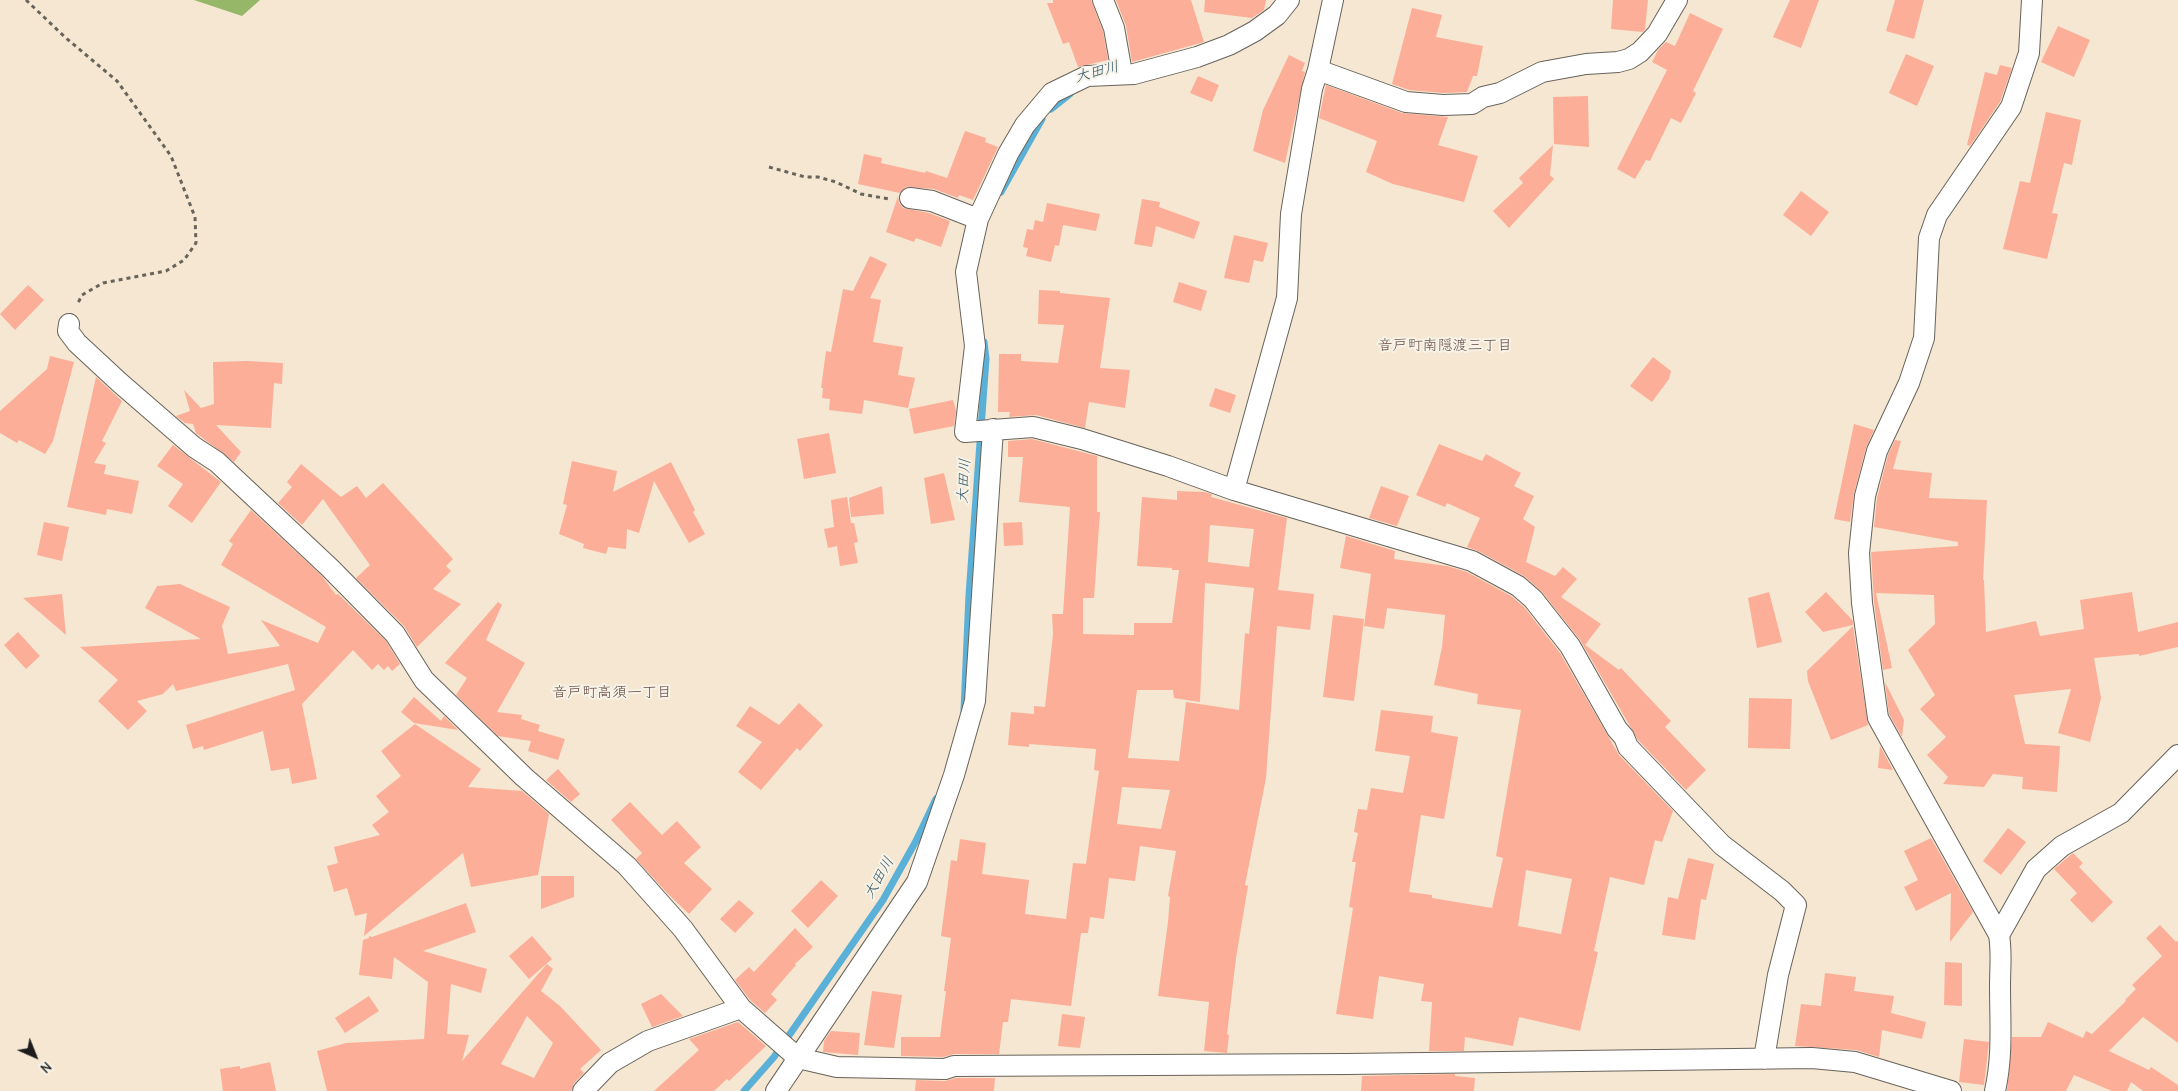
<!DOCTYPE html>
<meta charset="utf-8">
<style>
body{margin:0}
#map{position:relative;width:2178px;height:1091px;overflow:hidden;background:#f5e7d1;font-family:"Comic Neue",sans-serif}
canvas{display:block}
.north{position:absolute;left:10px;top:1031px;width:50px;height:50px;-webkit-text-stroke:4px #f7f3e8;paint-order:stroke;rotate:136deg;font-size:14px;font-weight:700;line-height:20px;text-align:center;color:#1c1c1c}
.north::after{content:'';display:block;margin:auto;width:18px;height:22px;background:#1c1c1c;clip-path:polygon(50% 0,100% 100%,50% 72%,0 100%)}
</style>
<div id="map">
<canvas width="2178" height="1091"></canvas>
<div class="north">N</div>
</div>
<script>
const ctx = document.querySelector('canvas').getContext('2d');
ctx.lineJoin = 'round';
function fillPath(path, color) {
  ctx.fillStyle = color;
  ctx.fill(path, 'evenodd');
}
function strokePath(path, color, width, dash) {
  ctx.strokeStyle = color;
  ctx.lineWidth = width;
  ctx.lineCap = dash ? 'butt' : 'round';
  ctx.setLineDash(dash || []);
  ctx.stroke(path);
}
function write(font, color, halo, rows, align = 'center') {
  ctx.font = font + ' "Comic Neue","Klee One",sans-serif';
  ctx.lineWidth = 4;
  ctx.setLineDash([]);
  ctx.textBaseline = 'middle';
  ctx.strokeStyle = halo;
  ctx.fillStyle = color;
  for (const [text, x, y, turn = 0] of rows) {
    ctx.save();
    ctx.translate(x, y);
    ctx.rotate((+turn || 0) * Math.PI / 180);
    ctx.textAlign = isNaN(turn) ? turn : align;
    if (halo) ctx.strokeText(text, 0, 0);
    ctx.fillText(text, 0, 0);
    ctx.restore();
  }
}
const forest = new Path2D(`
 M194,0H260L242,16Z`);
const stream = new Path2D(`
 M1051,109L1070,94
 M1001,192L1042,119
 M964,710L969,595L986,359L984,342
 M744,1091L774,1057L883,900L916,841L936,799`);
const building = new Path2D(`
 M1053,0H1091L1103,31L1108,60L1078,67L1069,42L1063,44L1047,3H1053Z
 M1116,0H1191L1204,42L1132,62L1126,26Z
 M1205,0H1266L1264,10L1252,18L1204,12Z
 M1613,0H1648L1645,29L1643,32L1611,29Z
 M1790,0H1819L1801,48L1773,37Z
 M1895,0H1924L1914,39L1886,31Z
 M1412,8L1442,15L1436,37L1483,46L1477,76H1473L1467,92L1443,93L1409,90L1392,84Z
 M1690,13L1723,29L1693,91L1696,93L1681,123L1671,118L1650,161L1646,160L1635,179L1617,169L1667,70L1652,62L1658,50L1666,42L1675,46Z
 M2058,26L2090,40L2074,77L2041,62Z
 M1906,54L1934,66L1917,106L1889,93Z
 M1289,55L1305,63L1302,71L1305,72L1285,163L1253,151L1263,110Z
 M2000,65L2012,68L2000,102L1970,146L1967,145L1985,72L1997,75Z
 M1198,76L1219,85L1212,102L1190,93Z
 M1326,85L1402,113L1448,117L1438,145L1478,156L1464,202L1393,184L1366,172L1377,141L1319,118Z
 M1588,96L1589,147L1554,144L1553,97Z
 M2046,112L2081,120L2072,165L2064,163L2052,213L2058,214L2047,259L2003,249L2020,181L2030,183Z
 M965,131L986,138L985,142L998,147L973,200L959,195L958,198L934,189L906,187L899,194L900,193L858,184L864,154L882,158L881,163L925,173L926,171L947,178Z
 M1553,145L1550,175L1554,179L1509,228L1493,211L1523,183L1519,178Z
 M1801,191L1829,212L1811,236L1783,215Z
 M898,196L899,203L903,208L929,213L950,221L941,247L916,238L914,242L886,232Z
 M1142,199L1160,202L1159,207L1200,222L1194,239L1156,226L1152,247L1134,244Z
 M1047,203L1100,214L1096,231L1063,225L1059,246L1055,245L1051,262L1026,256L1028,248L1023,247L1027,229L1033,230L1035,220L1043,222Z
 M1234,235L1268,243L1263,262L1254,260L1249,283L1224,278Z
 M870,256L887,264L870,298L881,300L873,342L903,347L898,375L915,378L908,408L864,400L862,414L829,410L830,399L822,398L823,388H821L826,351L831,352L843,289L853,291Z
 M1179,282L1207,291L1201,311L1173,302Z
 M28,285L44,300L15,330L0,314Z
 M1039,290L1060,291V293L1110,298L1100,368L1130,370L1125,408L1089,402L1085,428L1036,415L1009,417L1010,412H998L999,354H1021V361L1058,363L1064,325L1038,324Z
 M50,356L74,362L53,441L45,454L19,440L17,443L0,433V411L47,369Z
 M1653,357L1671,371L1669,379L1652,402L1630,386Z
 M247,361L283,363L282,384L274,383L271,428L216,425L241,452L234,462L196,433L193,424L185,423L176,416L190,411L184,390L201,408L214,404L213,362Z
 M96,377L122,401L102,441L106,443L94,463L106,465L104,474L139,481L132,514L107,509L106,515L67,507Z
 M1215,388L1236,395L1230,413L1209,406Z
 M953,400L956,411L954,426L914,434L909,409Z
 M1854,424L1874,430L1866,448L1854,493L1850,522L1834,519Z
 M829,433L836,473L804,479L797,439Z
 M1032,439L1097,456V512H1100L1094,598H1083V634L1134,635V623H1172L1179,570H1172V568L1137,566L1142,497L1177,500V491L1204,492L1212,494L1211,497L1287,518L1278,590L1314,594L1310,630L1277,626L1266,778L1245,885L1248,886L1236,958L1227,1034L1229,1035L1227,1053L1204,1051L1209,1002L1158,996L1168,922L1170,897L1168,896L1176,851L1140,846L1135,881L1109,878L1104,919L1090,917L1088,933H1081L1071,1006L1011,999L1008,1022H1003L999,1054H954L943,1057L901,1056V1037H940L946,991H944L951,938L941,936L951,860L957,861L960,839L986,843L982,874L1029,880L1025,914L1066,919L1073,863L1086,864L1099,771L1094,770L1096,749L1029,744V747L1008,745L1011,712L1034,714V706L1045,707L1053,634L1052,614H1063L1070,507L1019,502L1023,457H1008V441ZM1210,525L1254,529L1249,567L1208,562ZM1205,583L1254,588L1249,634L1245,633L1239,710L1186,702L1179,761L1128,758L1137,690H1173L1174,698L1200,702ZM1122,787L1170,790L1161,829L1117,824Z
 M1895,440L1901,441L1893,469L1932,473L1929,498L1987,500L1983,580H1984L1986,632L2036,621L2040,636L2084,629L2080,600L2132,592L2138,632L2178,622V647L2139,656V654L2094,658L2101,698L2090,742L2058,733L2071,689L2014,695L2025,744L2060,746L2057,792L2022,789L2023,777L1993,774L1984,787L1943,784L1948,777L1927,755L1946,737L1920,709L1935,695L1908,650L1935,624L1934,595L1876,593L1892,668L1883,670L1874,602L1871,552L1958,546V542L1874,527L1877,498L1888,455Z
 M1439,444L1482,461L1486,454L1521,473L1514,486L1534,496L1523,519L1535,527L1526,562L1555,576L1563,567L1577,579L1561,597L1601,624L1585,645L1619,670L1621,668L1671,721L1665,727L1706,770L1686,790L1638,740L1580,640L1542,592L1524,576L1478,551L1467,547L1480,518L1447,503L1445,507L1416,495Z
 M173,445L221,482L192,523L168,506L183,484L157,466Z
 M572,461L617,471L613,492L671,462L695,510L693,512L705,534L689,543L654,481L639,533L627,529L626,549L608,547L606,554L583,548L584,544L559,534L567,505L563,504Z
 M301,464L341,497L357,486L366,498L383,483L453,559L446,566L451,571L433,589L461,604L417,647L404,626L356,578L370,565L323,499L302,525L278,503L292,487L287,482Z
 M944,473L955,520L931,524L924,478Z
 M882,486L884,514L851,517L849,498Z
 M1381,486L1409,496L1397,526L1369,518Z
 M847,497L851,523H854L858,542L854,543L858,563L840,566L837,546L828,548L824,529L834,527L831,500Z
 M251,510L322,576L336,595L338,594L386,641L400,664L392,671L388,666L384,670L378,664L372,670L353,650L302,704L317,779L292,784L289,768L271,771L263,731L204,750L203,746L193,749L186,725L295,690L288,664L176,691L173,684L163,694L137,701L147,711L128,730L98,701L118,680L80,647L201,639L145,608L157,586L180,584L230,607L222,626L228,654L280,646L261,620L318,643L326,627L221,565L233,544L229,541Z
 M44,522L69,527L62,561L37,555Z
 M1022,522L1023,545L1004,546L1003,523Z
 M1346,536L1395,551L1394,559L1447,566L1467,572L1511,596L1524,607L1560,653L1619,755L1673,811L1662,842L1655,840L1644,885L1610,877L1594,951L1598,952L1580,1031L1519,1017L1513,1046L1465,1037L1464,1051H1429L1432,1002L1421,1001L1424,984L1379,976L1373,1019L1336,1014L1353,908L1349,907L1356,862H1352L1358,833L1354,832L1358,809L1367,810L1371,788L1403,793L1410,756L1375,751L1381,710L1433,716L1431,732L1458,737L1444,819L1421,815L1409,892L1432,895V898L1492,908L1503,858L1496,856L1521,710L1477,704L1478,694L1434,685L1442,647L1445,615L1387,608L1384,629L1364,626L1371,574L1340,568ZM1526,870L1572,879L1561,934L1518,926Z
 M1769,592L1782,642L1757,648L1748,598Z
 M1826,592L1853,621V625L1823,632L1805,612Z
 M62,594L66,635L23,598Z
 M498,602L502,605L486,640L525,663L497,712L522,715L521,719L540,725L538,731L565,739L558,760L528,751L531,741L498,736L456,695L467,678L445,663Z
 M1333,615L1364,619L1354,701L1323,697Z
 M1853,626L1868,725L1831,740L1808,681L1807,671Z
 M18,632L40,656L26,669L4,645Z
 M1885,682L1904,720L1902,737L1889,714Z
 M414,697L441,721L444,716L458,730L414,723L401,712Z
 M1749,698L1792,699L1790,749L1748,748Z
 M799,703L823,725L800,751L797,748L761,790L738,772L762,742L736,726L750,706L779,725Z
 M415,724L481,769L468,787L522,791L549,814L538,875L471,887L463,853L364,936L367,913L355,916L347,888L334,892L327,866L338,863L334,847L380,835L372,825L389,812L376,796L401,776L381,751Z
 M1880,746L1893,770L1878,768Z
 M558,769L580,794L571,802L546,780Z
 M630,802L662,835L677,821L701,847L684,863L712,889L689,914L667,893L636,859L642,853L611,820Z
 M2008,828L2026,842L2001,875L1983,861Z
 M1931,838L1973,912L1950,942L1951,893L1916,911L1904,887L1918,880L1904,851Z
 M2073,853L2083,863L2079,867L2113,902L2092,923L2070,900L2077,893L2054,869Z
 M1688,858L1714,864L1706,900L1701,899L1695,940L1662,935L1668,897L1678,899Z
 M541,876H574V897L541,909Z
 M821,880L838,896L808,928L791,911Z
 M739,900L754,913L735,933L720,919Z
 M466,903L476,932L423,951L487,969L481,993L451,984L447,1034L469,1035L462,1061L547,964L553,969L541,991L560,1006L601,1050L580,1069L584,1073L574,1083L571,1091H327L317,1051L346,1043L424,1039L428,982L394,957L392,979L359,975L363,940L369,938V936L372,937ZM527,1016L553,1043L534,1078L501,1064Z
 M2160,925L2176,942L2178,940V1043L2143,1017L2109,1051L2149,1070L2151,1067L2178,1085V1091H2143L2131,1082L2127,1091H2112L2074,1075L2066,1091H2007L2012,1037H2041L2048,1022L2083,1038L2086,1031L2092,1034L2126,1001L2125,1000L2136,989L2132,985L2162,956L2146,938Z
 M795,928L813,947L795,964L796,965L771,994L777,1000L765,1013L750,1000L735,980L749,967L754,972Z
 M532,936L552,959L529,979L509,956Z
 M1945,962L1962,963V1006L1944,1005Z
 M1825,973L1856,977L1854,991L1894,996L1891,1013L1926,1022L1922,1039L1882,1030L1879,1057L1856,1050L1795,1046L1801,1004L1821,1006Z
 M872,991L902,995L894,1048L864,1045Z
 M661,994L683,1016L652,1027L641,1004Z
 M369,996L379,1011L345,1033L335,1018Z
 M1062,1014L1085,1017L1080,1048L1058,1046Z
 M738,1022L766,1046L729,1081L727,1079L714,1091H654L699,1050L689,1039Z
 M831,1031L860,1033L858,1055L823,1052L824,1041Z
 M1964,1039L1989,1042L1984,1085L1959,1082Z
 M270,1062L276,1091H223L220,1069L240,1066V1069Z
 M1455,1074V1076L1475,1078L1474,1091H1361L1362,1076Z
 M956,1078H995L994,1091H915L916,1080L945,1081Z`);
const path = new Path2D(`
 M26,0L66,38L117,81L171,156L195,217L196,243L184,260L166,271L103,283L82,295L77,305
 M769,167L805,177H818L836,182L861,194L889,199`);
const minor = new Path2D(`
 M1103,0L1114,28L1122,73
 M1289,0L1277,15L1255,31L1229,45L1197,57L1134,74L1087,76L1052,93L1025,125L1008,154L978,219L966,272L975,346L965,432L1033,427L1082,439L1168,466L1234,490L1472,561L1518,586L1533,599L1570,646L1617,729L1624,737L1628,747L1722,845L1782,891L1796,905L1778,975L1764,1059
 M1318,70L1406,102L1443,105L1472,104L1483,97L1500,93L1542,72L1586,64L1618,62L1629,59L1640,52L1657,34L1677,0
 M910,198L932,201L978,219
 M69,324L68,331L77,343L119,382L194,447L217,462L330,568L395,634L424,680L524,777L627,866L683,929L741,1008L798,1058L837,1067L945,1069L954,1066L1347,1064L1812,1058L1855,1062L1951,1091
 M1234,490L1287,298L1291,214L1312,89L1318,70L1333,0
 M1999,935L2036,869L2062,846L2121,813L2178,755
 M583,1091L610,1063L648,1041L741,1008
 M776,1091L917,882L954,775L975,701L993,429
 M1995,1091C2003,1055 2000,1022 2000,986C2000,968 2002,952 1999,935L1878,718L1862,603L1859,553L1865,496L1877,451L1909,383L1924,338L1929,238L1937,215L2011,107L2029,53L2032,0`);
const waterNames = [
 ["大田川",1097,72,-15],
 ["大田川",964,481,-86],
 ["大田川",879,878,-60]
];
const neighbourhoodNames = [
 ["音戸町南隠渡三丁目",1445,346],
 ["音戸町高須一丁目",612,693]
];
fillPath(forest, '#96b668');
strokePath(stream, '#5ab0d7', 7);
fillPath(building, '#fcae98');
strokePath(minor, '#68635b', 22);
strokePath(path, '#68635b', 3, [4, 4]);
strokePath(minor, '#fff', 20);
write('italic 15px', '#355767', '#f7f3e8', waterNames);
write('15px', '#6a4f47', '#f7f3e8', neighbourhoodNames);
</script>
